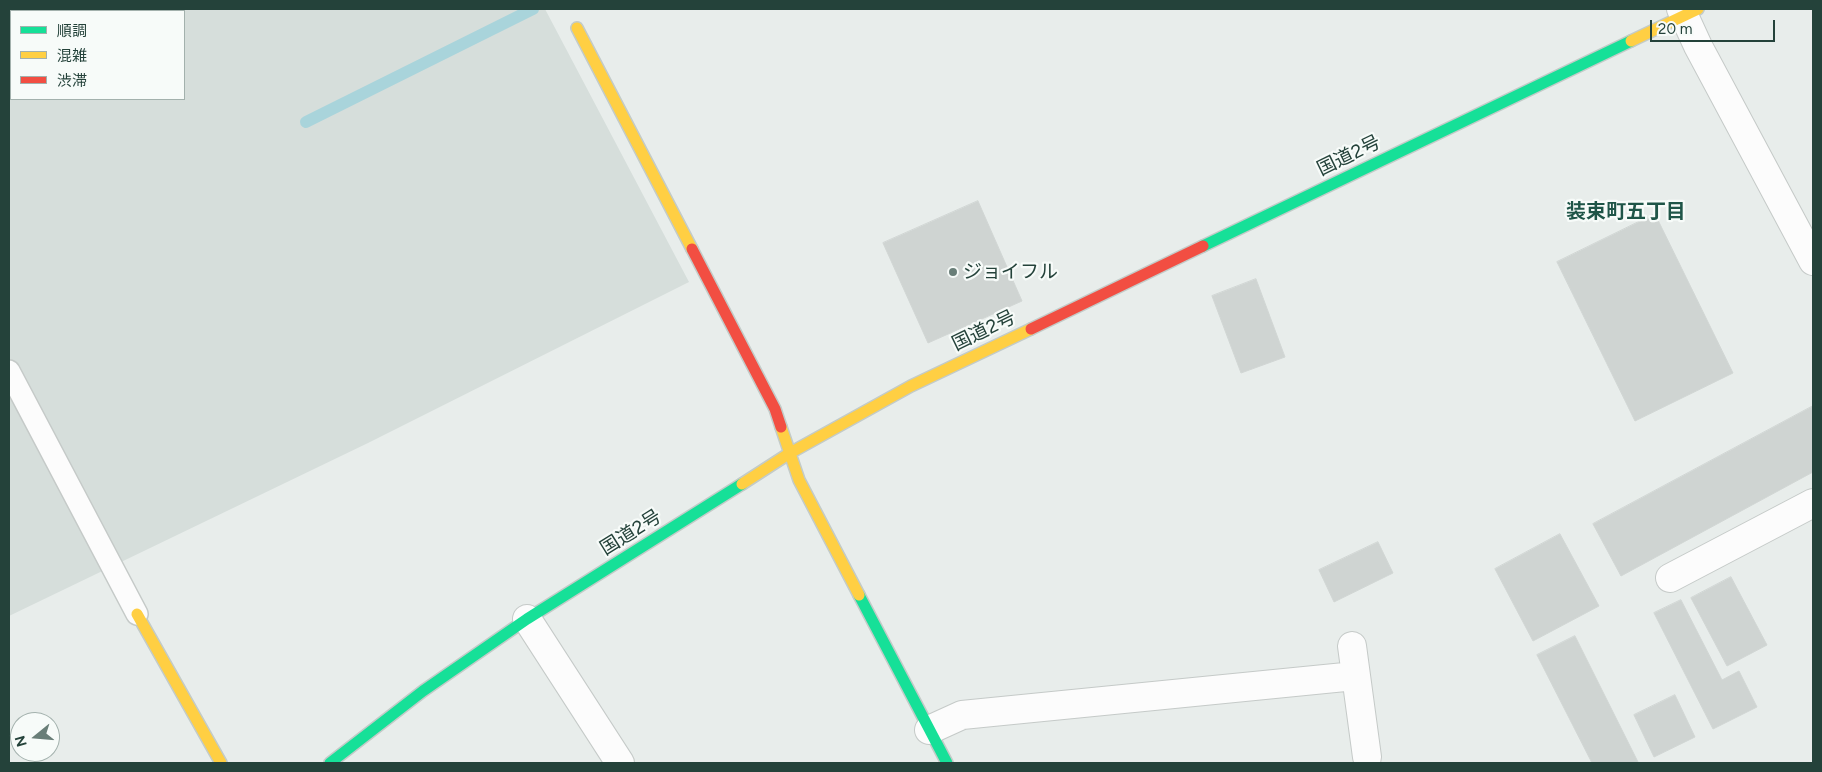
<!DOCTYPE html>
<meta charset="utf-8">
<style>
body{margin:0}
#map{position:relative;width:1822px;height:772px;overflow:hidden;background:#e8edeb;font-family:Figtree,"Noto Sans JP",sans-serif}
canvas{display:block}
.frame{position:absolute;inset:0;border:10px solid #24423a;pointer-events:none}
.legend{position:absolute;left:10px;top:10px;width:175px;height:90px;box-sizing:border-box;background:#f7fbf9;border:1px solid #a3b1ad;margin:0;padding:6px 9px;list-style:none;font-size:15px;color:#24423a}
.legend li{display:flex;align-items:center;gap:10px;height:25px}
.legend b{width:25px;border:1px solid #a3b1ad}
.north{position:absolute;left:10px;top:712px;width:50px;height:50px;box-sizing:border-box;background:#f7fbf9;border:1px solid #a3b1ad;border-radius:50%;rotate:253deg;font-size:14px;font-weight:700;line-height:20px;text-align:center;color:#24423a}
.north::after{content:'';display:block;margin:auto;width:18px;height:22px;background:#697e78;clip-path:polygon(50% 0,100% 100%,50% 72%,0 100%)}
.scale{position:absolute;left:1650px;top:20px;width:125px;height:22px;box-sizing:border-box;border:2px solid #24423a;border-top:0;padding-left:6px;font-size:15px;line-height:18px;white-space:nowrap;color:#24423a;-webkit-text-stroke:4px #f7fbf9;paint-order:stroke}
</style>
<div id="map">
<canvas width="1822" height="772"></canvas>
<div class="frame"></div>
<ul class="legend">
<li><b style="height:6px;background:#16e098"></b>順調</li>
<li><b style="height:6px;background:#ffcf43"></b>混雑</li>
<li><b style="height:6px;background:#f24e42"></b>渋滞</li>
</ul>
<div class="north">N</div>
<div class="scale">20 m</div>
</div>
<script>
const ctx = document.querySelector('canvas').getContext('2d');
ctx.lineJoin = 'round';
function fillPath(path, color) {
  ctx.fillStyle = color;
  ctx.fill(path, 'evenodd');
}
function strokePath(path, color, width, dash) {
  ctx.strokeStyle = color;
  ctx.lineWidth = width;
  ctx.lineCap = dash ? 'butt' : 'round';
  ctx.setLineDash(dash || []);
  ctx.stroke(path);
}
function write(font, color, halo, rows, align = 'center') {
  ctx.font = font + ' Figtree,"Noto Sans JP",sans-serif';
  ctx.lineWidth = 4.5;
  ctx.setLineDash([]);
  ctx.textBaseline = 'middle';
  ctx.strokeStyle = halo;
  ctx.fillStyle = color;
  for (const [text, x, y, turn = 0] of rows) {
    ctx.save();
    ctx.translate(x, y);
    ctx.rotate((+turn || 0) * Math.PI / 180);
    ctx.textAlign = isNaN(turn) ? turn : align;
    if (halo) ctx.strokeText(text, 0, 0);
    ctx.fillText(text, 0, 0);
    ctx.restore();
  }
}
const built = new Path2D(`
 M9,9H545L689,282L368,443L9,616ZM11,11H184V99H11Z`);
const stream = new Path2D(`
 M306,122L533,9`);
const building = new Path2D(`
 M978,201L1022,301L928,343L883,243Z
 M1655,214L1733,373L1635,421L1557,262Z
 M1256,279L1285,357L1241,373L1212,296Z
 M1813,406V472L1621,576L1593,524Z
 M1560,534L1599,606L1533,641L1495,569Z
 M1378,542L1393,573L1334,602L1319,570Z
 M1731,577L1767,645L1727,666L1691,598Z
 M1681,600L1722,680L1739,671L1757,707L1713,729L1654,613Z
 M1575,636L1638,762L1636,763H1592L1537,655Z
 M1675,695L1695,737L1654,757L1634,715Z`);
const lane = new Path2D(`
 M9,371L137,614`);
const street = new Path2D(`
 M1681,9L1698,46L1813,261
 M1670,578L1813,503
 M527,619L620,763
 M1352,646L1367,757
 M929,730L962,715L1355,676`);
const fast = new Path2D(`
 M1203,246L1631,41
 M859,595L947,763
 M330,763L423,691L527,619L742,484`);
const slow = new Path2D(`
 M577,28L692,249
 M1631,41L1698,9
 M781,427L799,480L859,595
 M742,484L790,453L911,386L1031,329
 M137,614L221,763`);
const jam = new Path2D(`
 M692,249L775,409L781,427
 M1031,329L1203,246`);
const markers = [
 [953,272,5,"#697e78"]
];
const streetNames = [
 ["国道2号",1349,156,-26],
 ["国道2号",984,331,-26],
 ["国道2号",631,533,-32]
];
const poiNames = [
 ["ジョイフル",963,272]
];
const neighbourhoodNames = [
 ["装束町五丁目",1626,212]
];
fillPath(built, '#d6dedb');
strokePath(stream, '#a9d4db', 12);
fillPath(building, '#cfd4d2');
strokePath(building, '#d1d6d4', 1);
strokePath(lane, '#c5cac8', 24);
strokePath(street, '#c5cac8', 30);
strokePath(fast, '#c3cbc8', 14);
strokePath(slow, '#c3cbc8', 14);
strokePath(jam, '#c3cbc8', 14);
strokePath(lane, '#fcfcfc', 21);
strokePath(street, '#fcfcfc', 28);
strokePath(fast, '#16e098', 11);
strokePath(slow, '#ffcf43', 11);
strokePath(jam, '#f24e42', 11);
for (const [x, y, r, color] of markers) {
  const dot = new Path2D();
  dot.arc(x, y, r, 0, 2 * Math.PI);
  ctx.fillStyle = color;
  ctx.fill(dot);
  strokePath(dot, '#f7fbf9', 2);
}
write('19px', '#24423a', '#f7fbf9', streetNames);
write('19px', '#24423a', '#f7fbf9', poiNames, 'left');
write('bold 20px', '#1f5548', '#f7fbf9', neighbourhoodNames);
</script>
